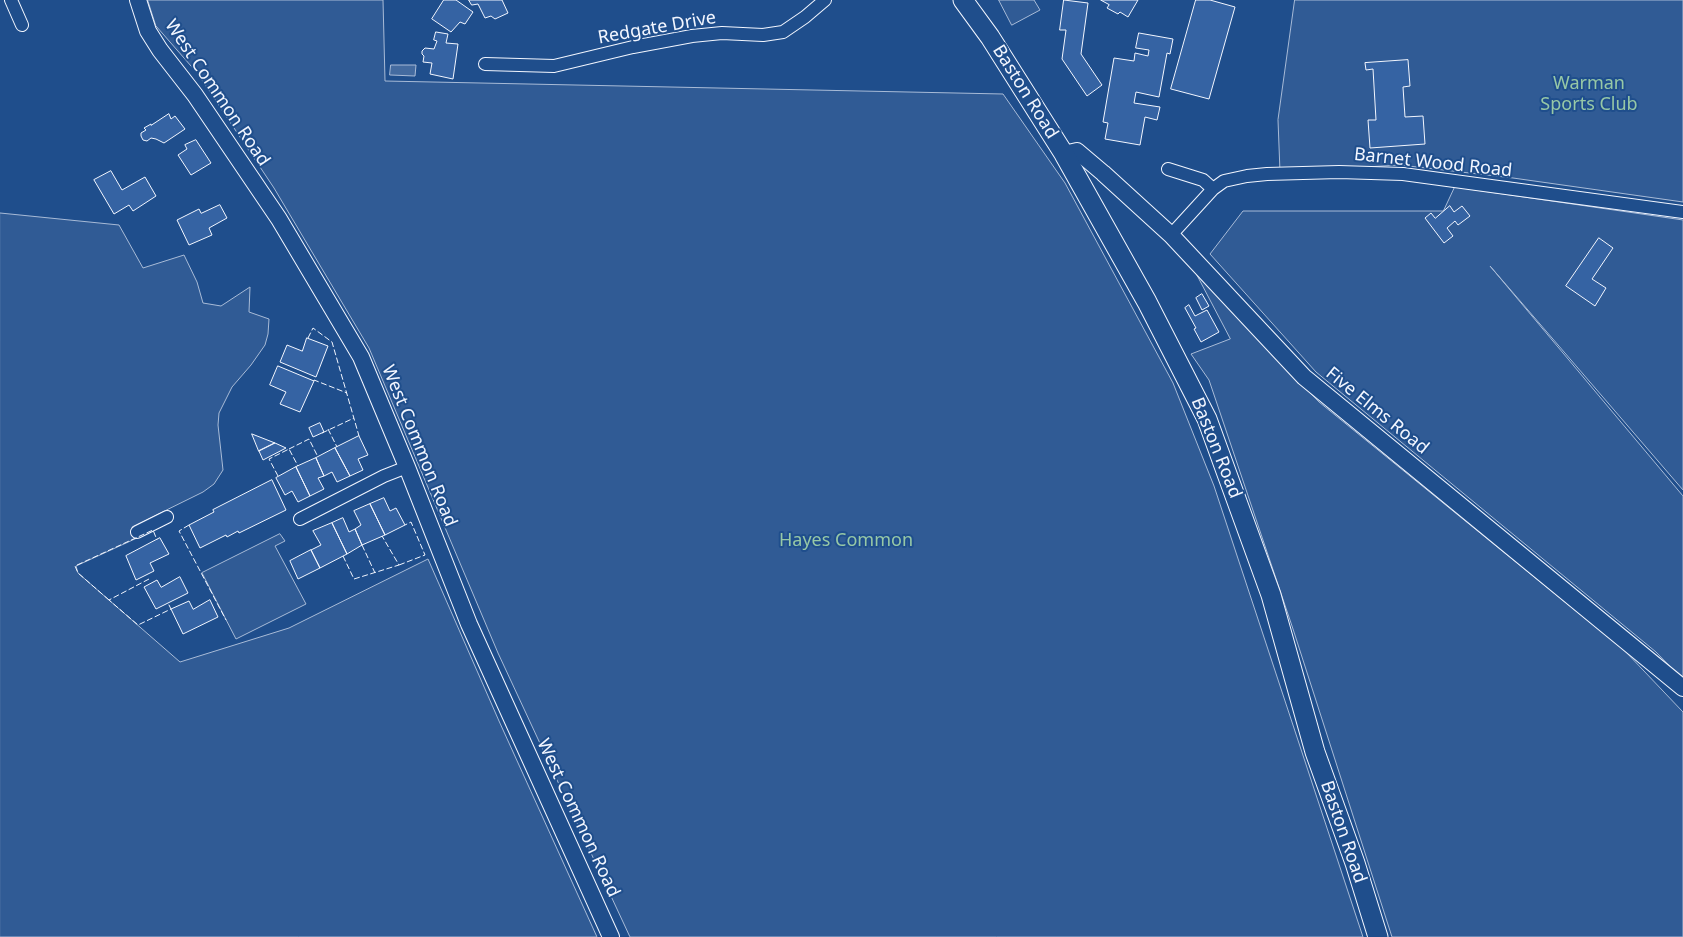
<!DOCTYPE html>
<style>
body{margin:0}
canvas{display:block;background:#1f4e8c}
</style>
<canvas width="1683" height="937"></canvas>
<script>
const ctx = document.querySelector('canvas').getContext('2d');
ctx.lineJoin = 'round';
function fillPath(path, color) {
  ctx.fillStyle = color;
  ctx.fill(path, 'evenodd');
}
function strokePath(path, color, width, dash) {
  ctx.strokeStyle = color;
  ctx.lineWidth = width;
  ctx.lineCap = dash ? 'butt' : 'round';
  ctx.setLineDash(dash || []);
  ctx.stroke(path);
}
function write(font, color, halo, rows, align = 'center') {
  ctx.font = font + ' "Noto Sans",sans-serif';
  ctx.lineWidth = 4;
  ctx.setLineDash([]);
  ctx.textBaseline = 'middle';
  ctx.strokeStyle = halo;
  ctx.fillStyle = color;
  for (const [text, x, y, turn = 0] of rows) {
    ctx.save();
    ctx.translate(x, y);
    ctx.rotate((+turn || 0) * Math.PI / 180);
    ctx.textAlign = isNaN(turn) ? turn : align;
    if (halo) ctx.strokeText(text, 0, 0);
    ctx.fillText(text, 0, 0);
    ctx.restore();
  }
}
const green = new Path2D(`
 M148,0H383L385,81L1003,94L1065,183L1173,383L1214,486L1363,937H630L498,653L369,348L274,188L198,74L156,26Z
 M999,0H1034L1040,10L1012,25Z
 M1295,0H1683V202L1513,178L1400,165L1280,172L1278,120Z
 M1455,187L1683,220V490L1490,266L1683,496V680L1656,652L1316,372L1210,254L1243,211H1443Z
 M0,213L119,225L143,268L184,255L197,282L203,303L221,306L250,287L249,312L269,319L268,334L265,345L251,365L232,387L219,413L218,425L223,470L214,484L203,492L132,527L137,538L76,566L78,573L180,662L289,628L428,559L499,721L597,937H0Z
 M1197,275L1319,402L1624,650L1683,712V937H1392L1293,629L1209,380L1191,354L1230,339Z
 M280,534L285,541L275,546L306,604L236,639L202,573Z`);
const water = new Path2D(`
 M391,65H416L415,76L390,75Z`);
const building = new Path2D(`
 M444,0H456L473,12L465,24L460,22L451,32L432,19Z
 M469,0H502L508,13L495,19L491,16L485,18L478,4L472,5Z
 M1064,0L1088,3L1081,54L1102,85L1087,96L1062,59L1066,30H1060Z
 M1101,0H1138L1128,17L1120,12L1118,14L1107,8L1109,5Z
 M1196,0H1210L1235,7L1209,99L1171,89Z
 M436,32L448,34L446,43L458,44L453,79L430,74L432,63L423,62L424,56L422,54V51L425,48L434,49L437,41L434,40Z
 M1139,33L1173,39L1170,54L1167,53L1159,97L1136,92L1134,103L1160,107L1157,120L1145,117L1140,145L1105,139L1108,123L1103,122L1114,58L1134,61L1135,53L1148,56L1149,50L1136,48Z
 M1408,60L1410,86L1403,87L1405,117L1423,116L1425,144L1370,148L1368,120H1376L1373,69L1366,70L1365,63Z
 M169,114L171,119L175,116L185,129L164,143L156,139L151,138L147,141L143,140L141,136V133L146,130L144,128L151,124V125Z
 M196,140L211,163L191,175L178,155L187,149L185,145Z
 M111,171L122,190L145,177L156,196L133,211L129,205L114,214L94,180Z
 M220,205L227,218L209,228L212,235L189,245L177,220L199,209L201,213Z
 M1450,206L1454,212L1462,206L1470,216L1458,225L1455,221L1447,228L1453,236L1444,243L1425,218L1431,213L1435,218Z
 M1599,238L1613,248L1592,279L1606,288L1595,306L1566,286Z
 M1202,294L1209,306L1202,310L1196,298Z
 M1189,305L1195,316L1207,310L1219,332L1201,342L1194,329L1196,328L1185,308Z
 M307,338L328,346L316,377L280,362L287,345L302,351Z
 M278,366L314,381L300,412L280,404L286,392L270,385Z
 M320,423L324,432L313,437L309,428Z
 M252,434L275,443L259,451Z
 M359,436L368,455L358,459L363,470L350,476L335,448Z
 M275,443L286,448L263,460L259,451Z
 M335,448L350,476L337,482L332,472L324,476L316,458Z
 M316,458L324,476L318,478L324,489L310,496L296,467Z
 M296,467L310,496L298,502L292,491L285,495L276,478Z
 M272,480L286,510L239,533L238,531L227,537L226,535L200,548L189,525L214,512L213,510Z
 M384,498L390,511L396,508L405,525L385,535L370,504Z
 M370,504L385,535L362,545L355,529L361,525L354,511Z
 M343,518L349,532L355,529L362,545L347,554L332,523Z
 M332,523L347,554L320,568L311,550L321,545L313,531Z
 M160,538L169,554L150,563L154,571L136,580L126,556Z
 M311,550L320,568L298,579L290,561Z
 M180,577L188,593L156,609L144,587L157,580L161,587Z
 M210,600L218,617L183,634L171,609L189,601L193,609Z`);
const minor = new Path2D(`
 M11,0L22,25
 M485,64L554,66L633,47L692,36L722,33L763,35L783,32L805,17L825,0
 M1168,169L1203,180L1213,189
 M1171,235L1213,189L1224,181L1247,176L1267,174L1339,172L1403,174L1683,212
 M300,519L384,476L407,467
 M137,532L167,517`);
const tertiary = new Path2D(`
 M138,0L148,31L160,50L195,95L279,219L361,357L407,467L469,624L611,937
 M1064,154L1077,151L1103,173L1171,235L1304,377L1683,688`);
const secondary = new Path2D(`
 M963,0L990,37L1064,154L1147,302L1207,419L1271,595L1315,752L1355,863L1378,937`);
const fence = new Path2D(`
 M308,338L313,328L332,342L359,436
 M314,381V380L347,393
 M328,429L337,447
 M322,433L354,418
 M289,449L309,439L318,457
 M278,476L269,459L289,449L298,466
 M189,525L179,531L226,620
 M362,545L375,573
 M343,556L354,579L399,565L382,536
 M399,565L425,555L411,522L405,525
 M149,579L109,600L138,625L171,609L168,603
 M109,600L78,573L75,566L153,530L157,540`);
const streetNames = [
 ["Redgate Drive",657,28,-10],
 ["Baston Road",1025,92,58],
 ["West Common Road",217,93,56],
 ["Barnet Wood Road",1433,163,6],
 ["Five Elms Road",1377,411,39],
 ["West Common Road",419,446,68],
 ["Baston Road",1216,448,68],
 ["West Common Road",578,818,65],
 ["Baston Road",1343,832,71]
];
const parkNames = [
 ["Warman",1589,84],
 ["Sports Club",1589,105],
 ["Hayes Common",846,541]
];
fillPath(green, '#305b95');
strokePath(green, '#a8bbd7', 1);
fillPath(water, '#446ba0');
strokePath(water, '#a8bbd7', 1);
fillPath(building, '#3563a3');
strokePath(building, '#f2f6ff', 1);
strokePath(minor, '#f2f6ff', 14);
strokePath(tertiary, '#f2f6ff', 18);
strokePath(secondary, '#f2f6ff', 21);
strokePath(minor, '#1f4e8c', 12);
strokePath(tertiary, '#1f4e8c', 16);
strokePath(secondary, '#1f4e8c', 19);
strokePath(fence, '#f2f6ff', 1, [6, 2.5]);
write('18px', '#f2f6ff', '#1f4e8c', streetNames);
write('18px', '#97c8a6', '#1f4e8c', parkNames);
</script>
